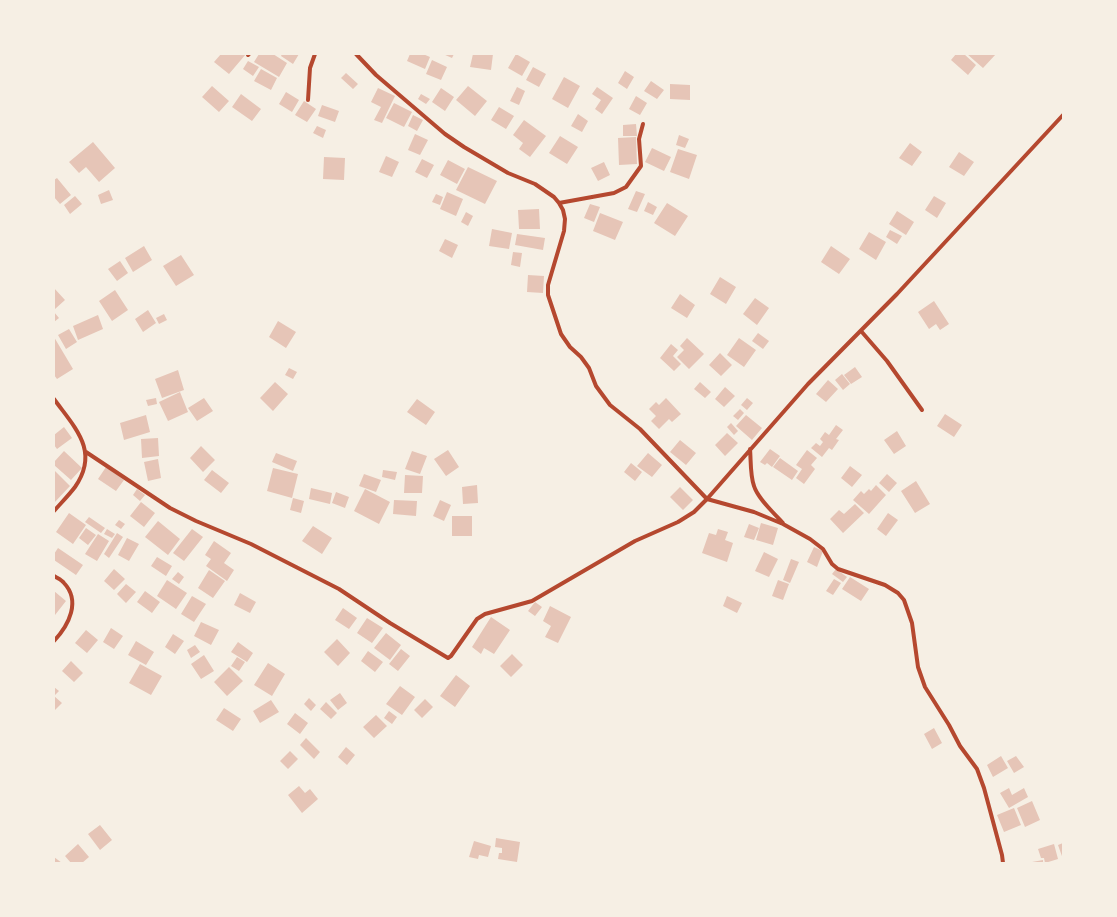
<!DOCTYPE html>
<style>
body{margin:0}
#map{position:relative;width:1117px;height:917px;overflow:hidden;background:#f6efe4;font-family:Ubuntu,sans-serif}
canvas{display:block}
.frame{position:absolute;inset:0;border:55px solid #f6efe4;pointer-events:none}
</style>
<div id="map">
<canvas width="1117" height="917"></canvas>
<div class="frame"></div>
</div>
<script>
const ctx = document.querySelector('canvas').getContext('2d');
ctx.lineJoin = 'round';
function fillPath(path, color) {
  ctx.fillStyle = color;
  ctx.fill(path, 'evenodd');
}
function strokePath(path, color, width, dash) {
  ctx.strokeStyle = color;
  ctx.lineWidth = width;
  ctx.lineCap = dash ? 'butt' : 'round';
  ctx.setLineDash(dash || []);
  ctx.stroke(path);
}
const building = new Path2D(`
 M221,54H246L229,74L214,62Z
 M259,54H273L287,63L279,77L254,62Z
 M282,54H299L293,64L281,56Z
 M410,54H423L430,57L425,69L407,61Z
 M443,54H454L452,58Z
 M473,54H493L491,70L470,67Z
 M516,54L530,62L522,76L508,68Z
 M956,54H964L976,65L968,75L951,60Z
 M967,54H996L983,68Z
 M432,60L447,67L441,80L426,74Z
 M248,61L259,67L253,76L243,69Z
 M533,67L546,74L539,87L526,80Z
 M261,69L277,78L271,90L254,81Z
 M625,71L634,77L627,89L618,83Z
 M346,73L358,84L353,89L341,78Z
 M564,77L580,86L568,108L552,99Z
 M651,81L664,90L657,99L644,91Z
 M670,84L690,85V100L670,99Z
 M212,86L229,101L219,112L202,97Z
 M468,86L487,101L475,116L456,100Z
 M517,87L525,91L519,105L510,101Z
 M597,87L613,98L602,114L595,109L601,100L592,94Z
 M378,88L395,96L382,123L374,120L381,107L371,102Z
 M441,88L454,97L445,111L432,102Z
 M286,92L299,100L292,112L279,104Z
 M241,94L261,109L252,121L232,107Z
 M421,94L430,99L426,104L418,99Z
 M636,96L647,103L640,115L629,109Z
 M304,101L316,109L307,122L295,115Z
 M394,103L412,112L404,127L386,118Z
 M322,105L339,111L335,122L318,116Z
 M499,107L514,116L506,129L491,120Z
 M578,114L588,121L582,132L571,126Z
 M413,115L423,120L417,131L408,126Z
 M524,120L546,136L530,157L519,149L523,143L513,135Z
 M636,124L637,136H623V125Z
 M317,126L326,130L323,138L313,133Z
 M415,134L428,140L420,155L408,150Z
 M679,135L689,139L685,148L676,145Z
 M560,136L578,147L567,164L549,153Z
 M636,137L637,164L619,165L618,138Z
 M93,142L115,168L99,182L86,167L79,173L69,162Z
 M910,143L922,152L912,166L899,158Z
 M652,148L671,157L664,171L645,162Z
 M678,149L697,155L689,179L670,172Z
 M959,152L974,162L964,176L949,167Z
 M386,156L399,162L392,177L379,172Z
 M324,157L345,158L344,180L323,179Z
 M422,159L434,165L427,178L415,172Z
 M448,160L465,169L457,184L440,175Z
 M604,162L610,175L598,181L591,168Z
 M468,167L497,181L485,204L456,190Z
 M57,178L71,195L60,204L54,197V180Z
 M109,190L113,200L101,204L98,195Z
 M636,191L645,194L637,212L628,209Z
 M447,192L463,199L456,216L440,209Z
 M436,194L443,197L440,205L432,202Z
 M75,196L82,204L70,214L64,205Z
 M934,196L946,203L937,218L925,210Z
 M648,202L657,207L653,215L644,211Z
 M667,203L688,216L675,236L654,223Z
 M590,204L600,207L594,222L584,218Z
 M539,209L540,229H519L518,210Z
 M897,211L914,222L906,235L889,224Z
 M466,212L473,216L468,226L461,222Z
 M600,213L623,222L615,240L593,231Z
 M492,229L512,233L509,249L489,246Z
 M890,230L902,236L897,244L886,237Z
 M869,232L886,242L876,260L859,249Z
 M517,234L545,238L543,250L515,245Z
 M445,239L458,245L452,258L439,251Z
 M144,246L152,260L133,272L125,258Z
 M831,246L850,259L839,274L821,262Z
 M513,252L522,253L520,267L511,265Z
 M181,255L194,275L176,286L163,266Z
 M120,261L128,273L117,281L108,269Z
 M528,275L544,276L543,293L527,292Z
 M720,277L736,287L726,304L710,294Z
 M54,288L65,300L55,309L54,308Z
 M115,290L128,310L112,321L99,301Z
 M680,294L695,305L687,318L671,308Z
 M755,298L769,308L757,325L743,314Z
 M934,301L949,324L940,330L936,324L929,329L918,312Z
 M148,310L156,323L143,332L135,319Z
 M54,312L59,318L54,322Z
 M164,314L167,320L159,324L156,318Z
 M98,315L103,329L78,340L73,326Z
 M278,321L296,332L286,348L269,337Z
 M69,329L77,342L66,349L58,335Z
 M758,333L769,341L763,349L752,341Z
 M54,337L73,369L57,379L54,375Z
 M687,338L704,354L689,369L677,357L684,350L680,346Z
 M739,338L756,350L744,367L727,355Z
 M671,344L678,350L673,356L681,364L674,371L660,358Z
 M720,353L732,365L721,376L709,365Z
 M855,367L862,377L851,384L844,375Z
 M289,368L297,372L293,379L285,375Z
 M178,370L184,390L162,398L155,379Z
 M842,374L850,384L843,390L835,380Z
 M828,380L838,389L826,402L816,394Z
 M275,382L288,394L273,411L260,398Z
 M700,382L711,392L705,398L694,389Z
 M725,387L735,396L724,407L715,399Z
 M180,392L188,412L168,421L159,402Z
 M156,398L157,404L148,406L146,400Z
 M204,398L213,411L197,421L188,408Z
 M666,398L681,414L672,422L669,419L659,429L651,421L656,416L649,409L656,402L659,405Z
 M747,398L753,403L747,410L741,405Z
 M417,399L435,412L426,425L407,412Z
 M740,409L744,413L738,420L733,416Z
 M945,414L962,425L954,437L937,426Z
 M146,415L150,432L124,440L120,423Z
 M746,415L762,428L752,440L736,426Z
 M731,423L738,431L734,435L727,427Z
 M836,425L843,430L836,439L839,440L832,450L829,448L822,457L811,448L816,443L820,446L823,442L820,439L825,432L829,435Z
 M64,427L72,438L57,449L54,445V435Z
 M897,431L906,446L894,454L884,440Z
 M727,433L738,443L725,456L715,445Z
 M158,438L159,456L142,458L141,439Z
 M680,440L696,453L686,465L670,452Z
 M201,446L215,460L203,472L190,458Z
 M770,449L780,456L772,467L767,463L765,465L760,462Z
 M448,450L459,467L446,476L434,459Z
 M807,450L817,458L811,465L815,469L804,484L796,478L802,469L796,465Z
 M64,451L82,468L71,480L54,465V462Z
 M412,451L427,456L420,474L405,469Z
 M276,453L297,461L293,471L272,462Z
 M648,453L662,465L652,477L637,466Z
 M780,458L798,471L792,480L773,467Z
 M158,459L161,478L148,481L144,462Z
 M631,463L642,472L635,481L624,472Z
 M850,466L862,475L852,487L841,478Z
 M106,467L124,480L116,491L98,479Z
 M273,468L298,474L292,498L267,491Z
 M54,470L70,486L54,503Z
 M212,470L229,483L221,493L204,480Z
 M383,470L397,472L395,480L382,477Z
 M364,474L381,480L376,492L359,486Z
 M887,474L897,483L889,492L879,483Z
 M405,475L423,476L422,493H404Z
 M916,481L930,504L915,513L901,491Z
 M477,485L478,503L463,504L462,487Z
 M876,485L886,495L869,514L853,500L861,491L864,494L869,489L871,491Z
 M680,487L693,500L683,510L670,497Z
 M311,488L332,493L330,504L309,499Z
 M137,489L145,495L140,501L133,495Z
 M365,489L390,502L379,524L354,511Z
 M336,492L349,497L345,508L332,503Z
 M293,498L304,501L301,513L290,510Z
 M394,500L417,501L416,516L393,514Z
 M440,500L451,505L444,521L433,516Z
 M141,502L155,513L144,527L130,516Z
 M855,504L864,513L843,533L830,519L839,510L844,514Z
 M69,513L86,525L73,544L56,532Z
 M888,513L898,520L886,536L877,529Z
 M452,516H472V536H452Z
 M89,517L105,528L101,533L85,522Z
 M119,520L125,524L121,529L115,525Z
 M158,521L180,539L168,555L145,537Z
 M761,523L778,528L773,545L756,540Z
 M749,524L759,528L754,540L744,537Z
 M313,526L332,538L322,554L302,541Z
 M86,528L96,535L88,545L79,538Z
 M107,529L115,534L112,538L104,534Z
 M192,529L203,537L184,561L173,553Z
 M718,529L728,532L725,540L733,543L727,562L702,553L709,533L716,535Z
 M117,533L123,537L109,558L104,554Z
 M98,534L109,541L97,561L85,554Z
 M127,538L139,544L129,561L118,555Z
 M214,541L231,553L224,563L234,570L227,581L206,566L211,559L205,555Z
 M814,547L823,551L817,567L807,562Z
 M58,548L83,565L76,575L54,560V554Z
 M764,552L778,559L769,577L755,571Z
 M157,557L172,566L166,576L151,566Z
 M791,559L799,562L790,583L783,580Z
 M114,569L125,579L114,590L104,581Z
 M836,569L847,577L843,582L832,574Z
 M209,570L225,581L213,598L198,588Z
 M178,572L184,577L179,584L172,579Z
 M850,577L869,589L861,601L842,589Z
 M834,579L841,583L833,595L826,591Z
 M167,580L187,593L176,609L157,596Z
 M778,580L789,584L783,600L772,596Z
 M126,584L136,592L126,603L117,594Z
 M54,591L66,601L55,615L54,614Z
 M145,591L160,602L152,613L137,602Z
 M240,593L256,602L250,613L234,605Z
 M192,596L206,604L194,622L181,614Z
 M727,596L742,603L737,613L723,606Z
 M535,602L542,607L535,616L528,611Z
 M550,606L571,617L558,643L545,637L551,626L543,621Z
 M343,608L357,618L349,629L335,620Z
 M491,617L510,630L494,654L484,648L481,654L472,647Z
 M367,618L383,628L372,643L357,633Z
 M201,622L219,630L211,645L194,636Z
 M111,628L123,636L114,649L103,642Z
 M86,630L98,640L87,653L75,643Z
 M386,633L401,645L390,660L374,648Z
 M173,634L184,641L175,654L165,647Z
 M337,639L350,653L338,666L324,652Z
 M136,641L154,652L146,665L128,655Z
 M238,642L253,653L247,662L231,652Z
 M195,645L200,652L191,658L187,650Z
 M401,649L410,656L398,671L389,664Z
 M368,651L383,662L375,672L361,661Z
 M512,654L523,665L511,677L500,666Z
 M204,655L214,671L201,679L191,664Z
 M237,657L245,662L239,671L231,666Z
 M71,661L83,673L74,682L62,671Z
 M268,663L285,674L272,696L254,685Z
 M140,664L162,676L151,695L129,683Z
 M229,667L243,681L227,696L214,682Z
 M456,675L470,686L455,707L440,696Z
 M400,686L415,697L402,715L386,704Z
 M54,687L59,691L54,696L62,703L54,711Z
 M340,693L347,703L338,710L330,700Z
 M309,698L316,705L311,711L304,704Z
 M425,699L433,707L422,718L414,710Z
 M271,700L279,712L260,723L253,711Z
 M326,702L337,713L331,719L320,709Z
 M224,708L241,719L233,731L216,720Z
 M389,711L397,717L392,724L384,718Z
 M295,713L308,723L300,734L287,724Z
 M376,715L387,726L374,738L363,727Z
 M934,728L942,743L932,749L924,734Z
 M306,738L320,752L314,759L300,745Z
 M346,747L355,755L347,765L338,757Z
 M290,751L298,759L288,769L280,761Z
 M1001,756L1008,768L993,777L987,765Z
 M1016,756L1024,767L1014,773L1007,761Z
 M299,786L305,793L310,789L318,799L302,813L288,795Z
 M1009,788L1012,795L1024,788L1028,797L1009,808L1000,793Z
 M1032,801L1040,820L1025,827L1017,808Z
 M1014,808L1021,825L1004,832L997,815Z
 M100,825L112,840L100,850L88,834Z
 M496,838L520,842L517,862L498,859L499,853H502V848L495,847Z
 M474,841L491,846L488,857L479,855L478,859L469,857Z
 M1063,843V859L1058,845Z
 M78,844L89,857L82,863H71L65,856Z
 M1054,844L1058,859L1045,863L1044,858H1041L1038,849Z
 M54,857L62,863H54Z
 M1043,860V863H1032V862Z`);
const minor = new Path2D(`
 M356,54L376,75L445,134L464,147L508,173L535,184L554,197L559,203L563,210L565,219L564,231L548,285V295L561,334L570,347L581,357L589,368L596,386L610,405L640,429L707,499L754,512L783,524L810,539L823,549L832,564L838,569L885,585L898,593L904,600L912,623L918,667L925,687L949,725L960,746L977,769L984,788L1002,855L1003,863
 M248,55L249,54
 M308,100L310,68L315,54
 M559,203L614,193L626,187L641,166L639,139L643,124
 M861,331L887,361L922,410
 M54,399C75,428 100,451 75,487C69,495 61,503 54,511
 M750,449C751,460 750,475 754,486C758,499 774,513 783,523
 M86,452L170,508L196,521L251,544L339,589L390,623L448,658L451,656L477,619L485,614L532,601L635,541L678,522L694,512L707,499L808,384L897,294L1063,115
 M54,576C57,578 62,580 64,583C81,601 69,625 54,641`);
fillPath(building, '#e6c5b7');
strokePath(minor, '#b5482f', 4);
</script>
